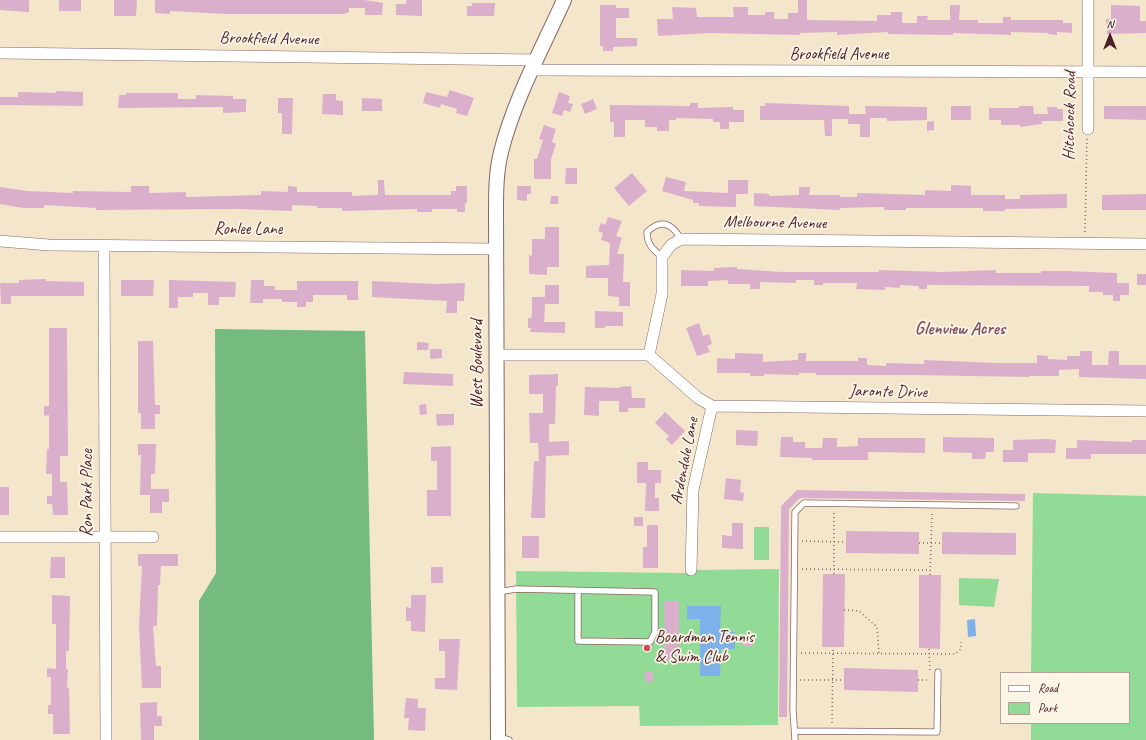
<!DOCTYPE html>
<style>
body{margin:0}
#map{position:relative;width:1146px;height:740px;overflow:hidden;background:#f4e6cb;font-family:Caveat,sans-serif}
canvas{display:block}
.legend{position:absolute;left:1000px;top:672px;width:130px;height:52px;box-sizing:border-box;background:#fcf5e5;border:1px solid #b59f9b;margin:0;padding:5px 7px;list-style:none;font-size:12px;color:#4a1f2b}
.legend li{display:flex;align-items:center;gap:8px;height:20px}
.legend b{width:20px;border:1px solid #b59f9b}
.north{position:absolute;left:1090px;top:16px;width:40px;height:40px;-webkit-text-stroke:3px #fcf5e5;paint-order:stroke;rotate:0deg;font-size:11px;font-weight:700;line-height:16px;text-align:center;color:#4a1f2b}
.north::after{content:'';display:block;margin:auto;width:14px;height:18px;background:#4a1f2b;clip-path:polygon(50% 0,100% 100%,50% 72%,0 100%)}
</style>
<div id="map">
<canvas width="1146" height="740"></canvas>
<ul class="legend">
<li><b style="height:5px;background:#fff"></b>Road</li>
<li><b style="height:11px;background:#92db96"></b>Park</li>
</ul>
<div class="north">N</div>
</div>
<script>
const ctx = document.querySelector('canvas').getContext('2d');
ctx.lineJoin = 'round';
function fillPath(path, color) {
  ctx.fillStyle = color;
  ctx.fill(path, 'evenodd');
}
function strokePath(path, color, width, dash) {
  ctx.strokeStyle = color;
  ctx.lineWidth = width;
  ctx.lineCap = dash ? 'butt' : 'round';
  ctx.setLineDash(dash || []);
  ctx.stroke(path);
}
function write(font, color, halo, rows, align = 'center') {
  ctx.font = font + ' Caveat,sans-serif';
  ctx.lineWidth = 3.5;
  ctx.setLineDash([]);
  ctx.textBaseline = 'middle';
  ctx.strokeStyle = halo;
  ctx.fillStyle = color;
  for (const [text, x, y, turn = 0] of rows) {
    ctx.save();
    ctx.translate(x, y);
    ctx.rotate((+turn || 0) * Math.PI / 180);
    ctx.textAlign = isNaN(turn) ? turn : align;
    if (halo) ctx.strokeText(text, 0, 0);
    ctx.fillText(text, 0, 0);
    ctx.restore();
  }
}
const green = new Path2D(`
 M1033,493L1146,496V740H1031V723H1129V673H1031Z
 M754,527H769V560H754Z
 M779,569L778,725L640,726L639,706L517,707L516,571L685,573L691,570Z
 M959,578L999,579L994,607L959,605Z`);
const forest = new Path2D(`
 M215,329L365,331L374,740H199V601L216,573Z`);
const water = new Path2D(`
 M687,606H721L720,632H735V649H721L720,676H700V619H687Z
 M975,619L976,636L968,637L967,620Z`);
const building = new Path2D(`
 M0,0H29V12L0,10Z
 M59,0H81V11H59Z
 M114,0H137L136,16H114Z
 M155,0H364L383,3L382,15H365V8H349V12L344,14H225L170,11V14L155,13Z
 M406,0H422V16L396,15V4H406Z
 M798,0H807V20L877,21V15H891V12H902V23H917V16H928L927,20H950V5H960L959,20H978V23H1003V17H1011V20H1063V23H1072V33L1057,32V35L1048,34V33L1011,32V35L953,33V35L888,34V32L837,35V32L800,33V35L708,33L658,36L657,19H673L672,7L696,8L697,17H734L733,7H748V15H765V12H774V19H788V13H798Z
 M472,3H495L494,16H467V6H472Z
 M600,5H616V8H629V18H616V38H637V46L613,47V51H603V46H600Z
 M1111,5L1140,6V21H1146V33L1107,34L1106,19H1111Z
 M450,90L474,98L467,116L456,113L457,109L441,104L440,108L423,103L426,92L447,97Z
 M56,91L83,92V106L0,105V97H18V92L56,93Z
 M559,92L570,96L568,103L573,104L570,112L564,110L562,116L552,113Z
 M126,93H178V99H196V95L233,96V99H246V112L223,113V107L118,108L119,95H126Z
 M323,94H336V100L343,101V115L322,114Z
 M278,98H293L292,134H282V113H278Z
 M362,98L382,99V111H362Z
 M593,99L597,109L585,114L581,104Z
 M690,103H698V108L733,107V110H744V122H729V129H720V122H713V119L676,118V120H669V131H657V127H645V120H625V137H614V122H610V105L690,106Z
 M765,103L849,106V114H866L865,106L927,107V120L887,121V118H870V137H860V124H848V119H832V136H825L824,120H760V106H765Z
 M951,106H971V120H951Z
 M1019,106H1033L1034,114H1048L1047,107H1057V109H1063V121H1042V124L1020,127V125H1001V120H989V108H1019Z
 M1104,106H1146V120L1104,119Z
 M934,121V130L927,131V122Z
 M544,125L556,129L552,142L556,144L551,159V179H534V159H537L543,140L539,139Z
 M566,168H577V184H565Z
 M632,173L647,191L629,206L614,188Z
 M666,177L686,182L684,191L728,193V180H748V194H736V207L699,206V203H693V200L662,191Z
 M378,180H384L385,195H451V191H456V186H467V203H465V212H457V209H432V212H417V209L342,211V208H317V206L292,205V211L238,209L96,210V208L44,205V208H23L0,204V187L27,191L73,193V191L131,192V186H149V193L186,192V197L261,195V191L288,192V186L297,187V192H352V196L378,195Z
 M951,185L971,186V195H1005V199H1020V195L1067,194V208L1005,209V211H983V208H906V210H884V207L840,208V210L754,206V193L769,194V196L799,195V187H810L809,195H840V197H857V193L925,195V190L951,191Z
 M517,186H531V194H527V201L517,200Z
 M1146,194V210H1102V195Z
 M551,196H558V204H550Z
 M608,217L622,221L616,236L622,238L617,254H624L623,282H630V306H619V297L608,296V278H586V266L609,265L610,243L601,240L603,233L598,231L601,223L605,225Z
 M545,227H559V267H547V275L529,274V255L532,256V239H545Z
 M737,267V269L782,272H879V270L943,272L996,270V273H1041V271H1065L1117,273V283H1129V295H1120V301H1113V295H1103V292H1089V286L927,285V289H919V286L900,285V288L885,287V290L856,289L857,283H823V285H814V280H796V283L760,282V289H750V284H728V280L708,281V286H681V270L714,271V268Z
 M1137,274H1146V285H1137Z
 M46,279V281L84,282V296H11V304H1L0,283H19V280Z
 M121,280H154L153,296H121Z
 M169,280L236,282L235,297H219V305H208V293H193V297H178V308H169Z
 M251,280H264V286H275V290H297V281H358V300H347V295H313V302H306V307H297V302H282V299H263V303H250Z
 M372,281L434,284L465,283L464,301H457V313H446L447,301L372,297Z
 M545,285H559V304H545L544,322H565V333L530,332L531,328H528V318H531L532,314V297H545Z
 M595,311L623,312V326H605V328H595Z
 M699,323L703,336L709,334L712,344L707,346L710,352L697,356L686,328Z
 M49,328H67L68,456H60V482H67L68,515H53L52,504H47V496H52V474H46L47,449H49V415L44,416V406H49Z
 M138,341H153L155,405H160V414H155V429H141V413H138Z
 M417,342L429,343L428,350H417Z
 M430,349H442V358L430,359Z
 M1080,351H1092V365H1108L1109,351H1119V365H1146V379L1079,377V369L1059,370V376H1029V377L914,375H816V373H799V375L764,374V376H750V373H717V358L735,359V353L763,354V362L798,360V353H806V361H858V358H867V365L886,366V363L924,364V360L996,363H1037V355L1048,356V359L1067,360V356H1080Z
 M404,372L453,374V386L403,384Z
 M558,374V386H556L555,424H549V442L569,441V455L546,456L545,518H531L534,461H539L538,443H530L529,413H543V394H529V375Z
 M631,386L632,398H645V408H628V412H619V401H599V416L584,415L585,387L619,388V387Z
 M426,404L427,414L420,415L419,405Z
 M665,412L685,431L672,445L666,439L669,436L655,423Z
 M436,414H454V425L437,426Z
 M736,430L758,431L757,446L736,445Z
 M781,437H793V442H805V448H822L823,438H837V447L858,446V438H925V453L868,452V460H812V458L780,457Z
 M943,437L994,438V452H986L985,459H972V453L943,452Z
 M1047,439L1056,440L1055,453H1028V462H1003V450H1013V440Z
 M1077,440L1132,442V440H1146V454H1091V459H1066V448H1077Z
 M138,444H156L155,474H151V489H169V502H162V513H150V495H140L141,455H138Z
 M451,446V516H427V490H437V461H431V447Z
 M637,462H648V470H661V483H655V498H659V511H645L646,483H637Z
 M726,478L741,480L740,492L744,493L743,501L724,499Z
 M0,487H9V515H0Z
 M797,490L1025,494V501L800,498L789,509L787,717H779L781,506Z
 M634,517H643V526H634Z
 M732,523H743V549L722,548V535L732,536Z
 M647,525H658V568H643V547H647Z
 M846,531L919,532V554L846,553Z
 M942,532L1016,533V555L942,554Z
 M522,536H539V558H522Z
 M138,554H178V566H161L160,585H158L157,626H153L156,666H161V688H142L139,626L142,566H138Z
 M51,557H65V578H50Z
 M431,567H443V583H431Z
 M823,574H845L844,647H822Z
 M919,575H941L940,649L919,648Z
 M52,595L70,596L69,651H66V669H68L67,688H69L70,734H53V714H48V705H51V677H47V668L56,669V624H52Z
 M411,595H426L425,632L411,631V621H406V607L411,608Z
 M664,601H679V656H675L676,660H665Z
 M742,636H753V646H742Z
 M439,639H460L457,690L435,689V678H445V651H439Z
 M844,668L918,670V692L844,690Z
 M645,672H653V682H645Z
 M406,698L418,699V708H426L425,731L408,730L409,718H404Z
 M157,702V716H162V726H154V740H141L140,703Z`);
const path = new Path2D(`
 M1085,232L1087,138
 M802,541L846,542
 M919,543H942
 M802,569L930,570
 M834,574V511
 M930,575L932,513
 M844,610L859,611L877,627L879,653
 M929,649L930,671H931
 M801,653L955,654L961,649V642
 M800,680H844
 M918,680H930
 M832,723L833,647`);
const service = new Path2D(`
 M662,257C653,249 647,245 647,232C662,218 672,224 681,239
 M498,592L516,589L655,592V632L650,642L578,641V591
 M796,731L937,732L938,672
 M498,737L509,740
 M795,740L793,709L795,512L804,503L1016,506`);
const minor = new Path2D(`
 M0,53L537,60
 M532,70L1146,72
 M1088,129V1
 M0,241L49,245L496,249
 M104,246L106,740
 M496,355H649
 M649,355L662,294V257L671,245L681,239L1146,244
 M649,355L698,398L712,406L1146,411
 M0,537H153
 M691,570L693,490L712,406`);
const tertiary = new Path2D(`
 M498,740L496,213C496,193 496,172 501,152C514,100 542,49 564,0`);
const markers = [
 [647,648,4,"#d1495b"]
];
const streetNames = [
 ["Brookfield Avenue",269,39,1],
 ["Brookfield Avenue",839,55],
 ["Hitchcock Road",1070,116,-89],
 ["Melbourne Avenue",775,223,1],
 ["Ronlee Lane",248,230],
 ["West Boulevard",478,364,-90],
 ["Jaronte Drive",888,392,1],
 ["Ardendale Lane",685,461,-79],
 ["Ron Park Place",88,493,-90]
];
const poiNames = [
 ["Boardman Tennis",655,638],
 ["& Swim Club",655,658]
];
const neighbourhoodNames = [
 ["Glenview Acres",960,329]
];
fillPath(green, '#92db96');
fillPath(forest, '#75bb7f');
fillPath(water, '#7eb1ea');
fillPath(building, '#daafcc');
strokePath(service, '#866563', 7);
strokePath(minor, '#866563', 12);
strokePath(tertiary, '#866563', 16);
strokePath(path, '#866563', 1.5, [1, 3]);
strokePath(service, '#fff', 5.5);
strokePath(minor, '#fff', 11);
strokePath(tertiary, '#fff', 14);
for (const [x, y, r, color] of markers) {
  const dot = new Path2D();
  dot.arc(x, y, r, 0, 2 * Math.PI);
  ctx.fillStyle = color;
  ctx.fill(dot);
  strokePath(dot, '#fcf5e5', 1.5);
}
write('17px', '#4a1f2b', '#fcf5e5', streetNames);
write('17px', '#4a1f2b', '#fcf5e5', poiNames, 'left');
write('bold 18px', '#7c5163', '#fcf5e5', neighbourhoodNames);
</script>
